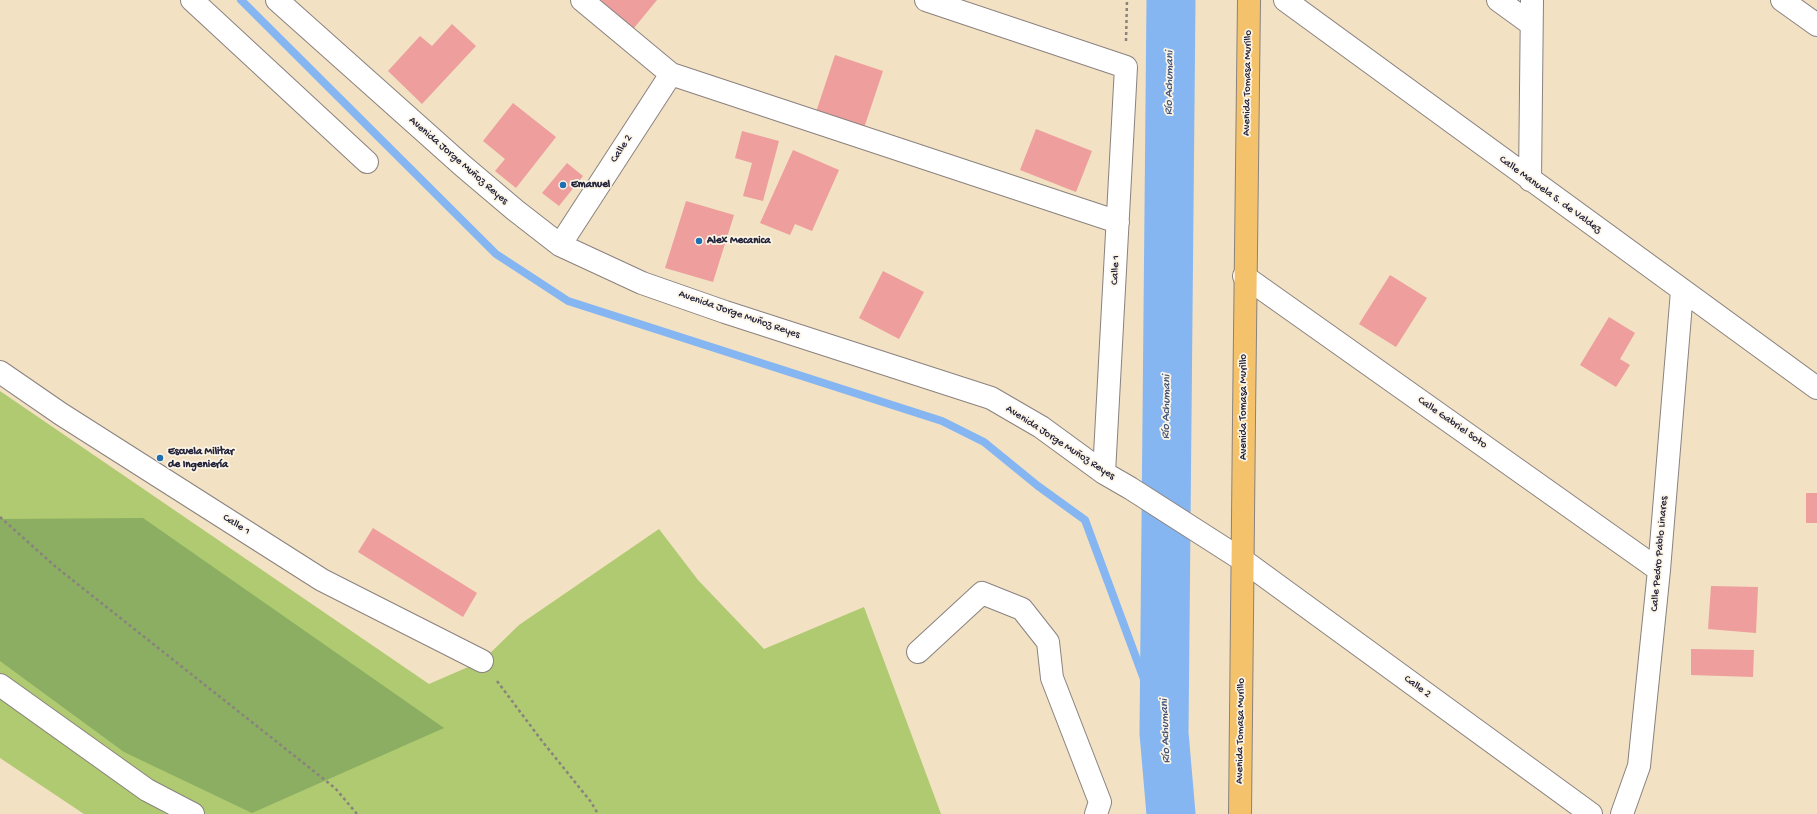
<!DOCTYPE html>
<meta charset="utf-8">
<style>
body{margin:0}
canvas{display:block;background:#f2e1c3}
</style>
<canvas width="1817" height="814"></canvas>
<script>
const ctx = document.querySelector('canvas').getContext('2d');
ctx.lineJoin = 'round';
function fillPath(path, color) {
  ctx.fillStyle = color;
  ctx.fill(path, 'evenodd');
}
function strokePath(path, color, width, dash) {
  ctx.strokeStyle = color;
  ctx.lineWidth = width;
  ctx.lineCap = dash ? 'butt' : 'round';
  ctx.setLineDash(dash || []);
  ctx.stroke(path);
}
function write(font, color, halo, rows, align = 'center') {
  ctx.font = font + ' "Gochi Hand",sans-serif';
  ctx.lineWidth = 3.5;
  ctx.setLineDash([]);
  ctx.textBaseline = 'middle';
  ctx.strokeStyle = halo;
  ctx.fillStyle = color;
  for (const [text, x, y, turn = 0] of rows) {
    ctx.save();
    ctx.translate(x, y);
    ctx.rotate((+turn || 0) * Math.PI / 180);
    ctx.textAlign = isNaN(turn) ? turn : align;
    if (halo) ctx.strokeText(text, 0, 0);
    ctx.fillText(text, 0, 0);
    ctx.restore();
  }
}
const green = new Path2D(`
 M0,391L429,684L482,661L519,625L659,529L698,580L764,649L864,607L941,814H84L0,758Z`);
const forest = new Path2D(`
 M143,518L444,728L252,813L124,752L0,661V519Z`);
const stream = new Path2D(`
 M241,0L496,254L568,301L942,421L984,442L1038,486L1085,520L1164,733`);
const river = new Path2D(`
 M1171,814L1164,733L1171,0`);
const building = new Path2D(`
 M602,0H657L634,28L601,1Z
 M452,24L476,46L422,104L388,71L420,36L432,46Z
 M835,55L883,71L863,131L815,115Z
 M513,103L556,137L516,188L495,171L505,159L483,141Z
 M1036,129L1092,151L1076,192L1020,170Z
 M742,131L779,141L763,201L743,196L752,163L735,158Z
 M793,150L839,170L812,231L795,224L790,235L760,223Z
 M567,163L583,176L559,206L542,193Z
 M686,201L734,215L713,282L665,268Z
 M883,271L924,292L899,339L859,318Z
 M1390,275L1427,298L1396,347L1359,324Z
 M1609,317L1635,333L1620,359L1630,365L1616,387L1580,365Z
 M1806,493H1817V523H1806Z
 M373,528L477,593L463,617L358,552Z
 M1711,586L1758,587L1756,633L1708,629Z
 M1691,649L1754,650L1753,677L1691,675Z`);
const path = new Path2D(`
 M1126,41L1127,0
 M0,517L56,567L335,788L357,814
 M497,681L542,741L591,802L598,814`);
const minor = new Path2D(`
 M192,0L367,162
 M277,0L463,166L515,210L560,245L642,283L725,312L991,398L1041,427L1104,473L1130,488L1244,561L1591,814
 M582,0L671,74L1118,222
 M926,0L1126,67L1104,473
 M1285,0L1817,388
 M1498,0L1531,24
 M1782,0L1817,25
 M1530,180L1532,0
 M560,245L671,74
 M1244,276L1659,570
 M0,372L61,414L322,580L482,661
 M918,652L982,593L1022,609L1048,642L1052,678L1100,802L1096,814
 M0,685L147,790L193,814
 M1622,814L1639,766L1659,570L1682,291`);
const major = new Path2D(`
 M1240,814C1244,543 1244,271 1249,0`);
const markers = [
 [563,185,4,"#1f6fb2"],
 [699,241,4,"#1f6fb2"],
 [160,458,4,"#1f6fb2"]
];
const streetNames = [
 ["Avenida Tomasa Murillo",1248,83,-89],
 ["Calle 2",622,149,-57],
 ["Avenida Jorge Muñoz Reyes",458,161,41],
 ["Calle Manuela S. de Valdez",1550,195,36],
 ["Calle 1",1116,270,-87],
 ["Avenida Jorge Muñoz Reyes",739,315,19],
 ["Avenida Tomasa Murillo",1244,407,-90],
 ["Calle Gabriel Soto",1452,423,35],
 ["Avenida Jorge Muñoz Reyes",1060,443,33],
 ["Calle 1",236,525,32],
 ["Calle Pedro Pablo Linares",1660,554,-85],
 ["Calle 2",1417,687,36],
 ["Avenida Tomasa Murillo",1241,731,-89]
];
const poiNames = [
 ["Emanuel",571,185],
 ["Alex Mecanica",707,241],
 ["Escuela Militar",168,452],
 ["de Ingeniería",168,465]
];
const waterNames = [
 ["Río Achumani",1170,83,-89],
 ["Río Achumani",1167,407,-89],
 ["Río Achumani",1166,731,-92]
];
fillPath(green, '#afca70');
fillPath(forest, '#8bae62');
strokePath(stream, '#86b6f1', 8);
strokePath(river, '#86b6f1', 49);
fillPath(building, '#ed9e9d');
strokePath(minor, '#8a827f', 24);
strokePath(major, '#8a827f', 24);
strokePath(path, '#8a827f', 2.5, [3, 3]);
strokePath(minor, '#fff', 22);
strokePath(major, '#f4c26a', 22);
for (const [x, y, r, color] of markers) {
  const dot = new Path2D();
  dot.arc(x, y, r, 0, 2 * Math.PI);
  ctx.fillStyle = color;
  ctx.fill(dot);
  strokePath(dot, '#fcf5e5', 1.5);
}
write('11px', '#22223b', '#fcf5e5', streetNames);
write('bold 11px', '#22223b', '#fcf5e5', poiNames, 'left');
write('italic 12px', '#45567b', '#fcf5e5', waterNames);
</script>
